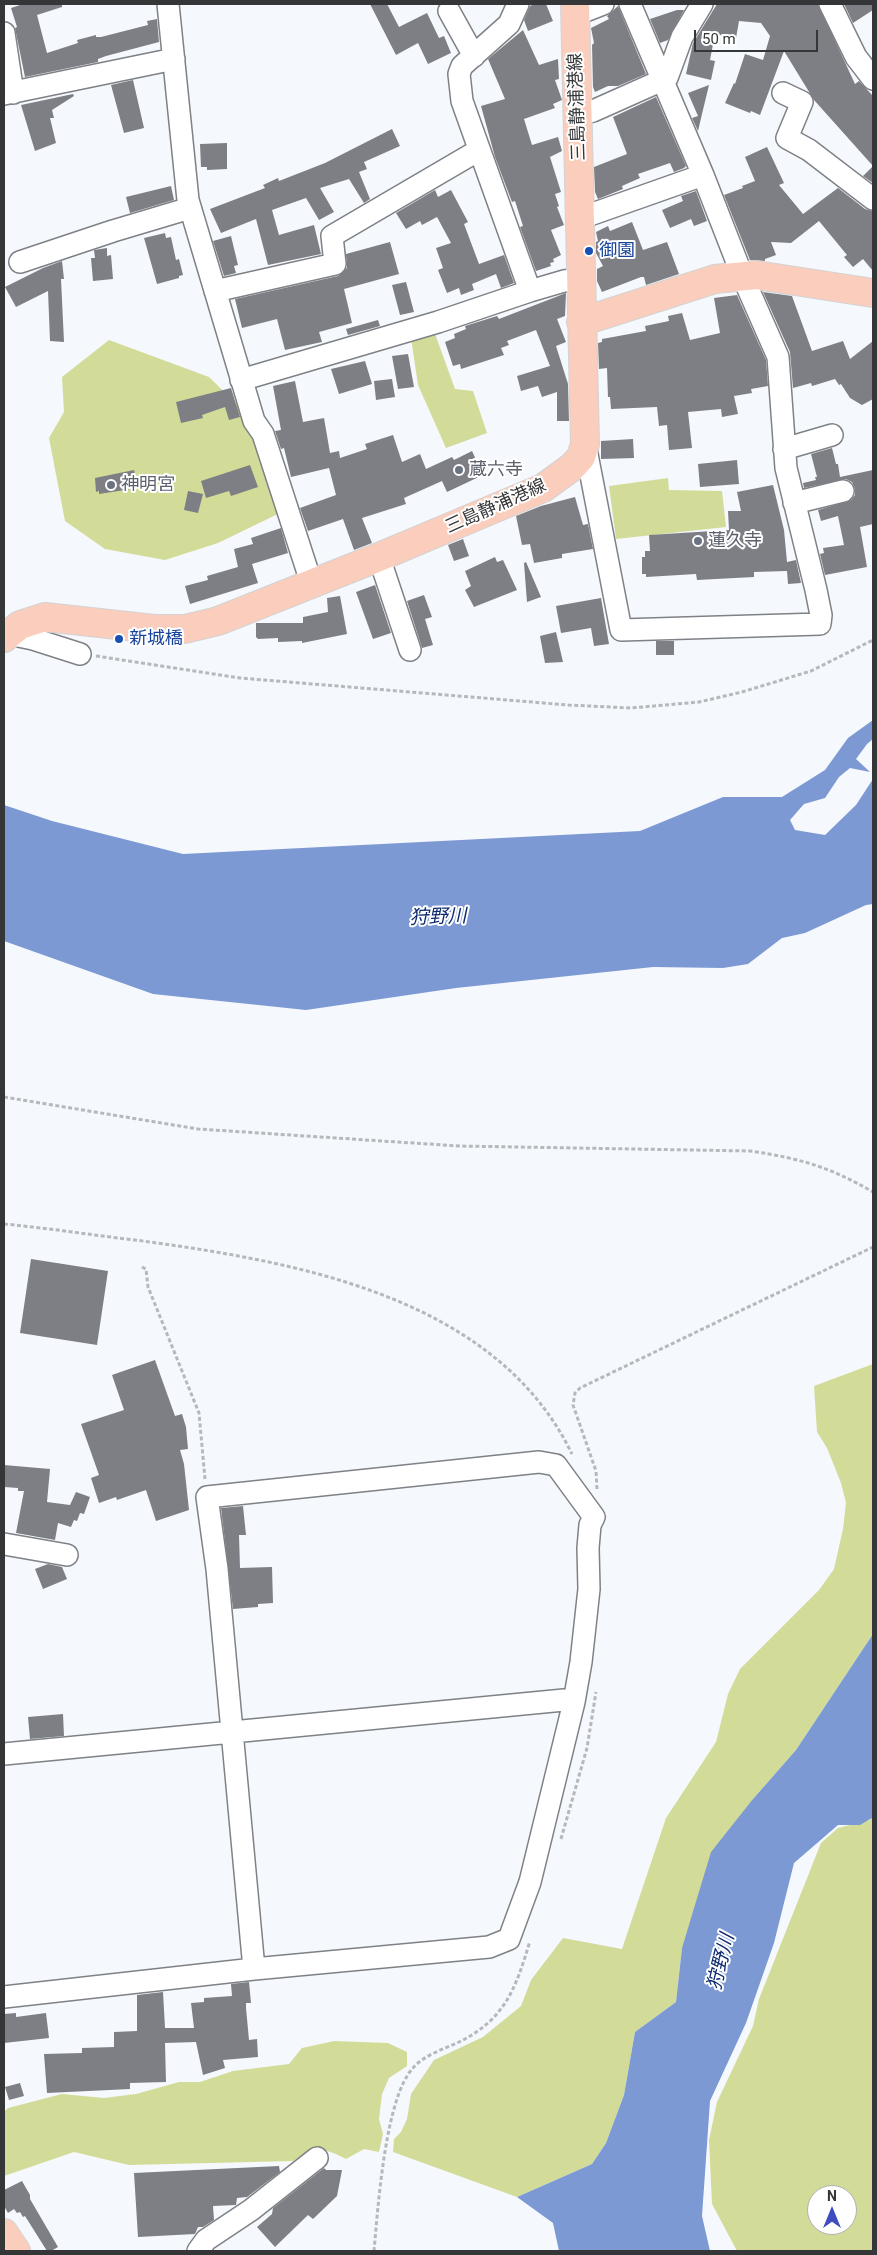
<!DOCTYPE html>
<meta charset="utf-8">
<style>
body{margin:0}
#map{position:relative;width:877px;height:2255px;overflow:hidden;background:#f5f8fd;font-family:Roboto,sans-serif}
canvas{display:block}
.frame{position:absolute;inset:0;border:5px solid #353638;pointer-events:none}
.north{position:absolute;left:807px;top:2185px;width:50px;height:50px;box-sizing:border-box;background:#fff;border:1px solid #aeafaf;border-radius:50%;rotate:0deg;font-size:14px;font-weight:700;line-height:20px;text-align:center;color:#353638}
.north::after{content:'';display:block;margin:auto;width:18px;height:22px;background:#3f4dc1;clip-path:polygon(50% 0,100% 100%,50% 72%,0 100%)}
.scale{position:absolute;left:694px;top:30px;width:124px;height:22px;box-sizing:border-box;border:2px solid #353638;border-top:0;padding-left:6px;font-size:15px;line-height:18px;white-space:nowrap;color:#353638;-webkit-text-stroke:4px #fff;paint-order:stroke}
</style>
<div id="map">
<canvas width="877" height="2255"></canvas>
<div class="frame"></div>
<div class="north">N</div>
<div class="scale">50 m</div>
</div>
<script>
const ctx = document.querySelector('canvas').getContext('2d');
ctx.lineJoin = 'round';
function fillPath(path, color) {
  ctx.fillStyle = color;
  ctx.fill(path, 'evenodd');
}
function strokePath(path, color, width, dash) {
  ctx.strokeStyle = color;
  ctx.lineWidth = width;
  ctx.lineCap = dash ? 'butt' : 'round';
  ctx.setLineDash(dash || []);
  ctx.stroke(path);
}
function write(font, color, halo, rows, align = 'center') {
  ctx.font = font + ' Roboto,"Noto Sans JP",sans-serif';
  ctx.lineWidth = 4;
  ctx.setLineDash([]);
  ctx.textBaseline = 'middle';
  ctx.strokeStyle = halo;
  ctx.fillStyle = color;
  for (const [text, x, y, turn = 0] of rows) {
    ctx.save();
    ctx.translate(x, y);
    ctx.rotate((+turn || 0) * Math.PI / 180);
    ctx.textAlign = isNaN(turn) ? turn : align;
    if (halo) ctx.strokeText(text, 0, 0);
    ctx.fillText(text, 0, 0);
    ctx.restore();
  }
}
const green = new Path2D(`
 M434,331L455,389L473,391L487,433L446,448L418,385L411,338Z
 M109,340L209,377L254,421L280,513L218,543L165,560L105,549L65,521L49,438L64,412L62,377Z
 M668,478L669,490L722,491L726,527L616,539L609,486Z
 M873,1364V1634L796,1750L753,1799L682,1948L676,2002L635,2032L624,2095L606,2143L592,2164L517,2197L393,2152L394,2139L401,2132L407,2119L411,2094L434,2060L483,2037L521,2006L531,1980L563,1938L622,1949L666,1818L716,1742L728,1694L740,1669L819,1590L834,1569L843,1529L846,1503L841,1483L827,1448L817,1432L814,1386Z
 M873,1812V2251H737L712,2204L709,2140L717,2102L753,2026L759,1999L821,1843L838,1828L870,1820ZM817,2195H847V2225H817Z
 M334,2041L388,2043L407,2052V2066L389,2078L382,2094L379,2119L383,2134L379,2152L364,2149L346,2159C324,2147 314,2147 293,2161L129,2165L74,2152L4,2176V2112L8,2108L62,2094L104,2098L136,2094L179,2082H200L233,2071L289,2064L302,2048Z`);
const water = new Path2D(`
 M873,720V739L867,744L856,759L870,772L850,768L839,777L825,798L804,804L790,820L795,830L825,835L856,805L873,779V904L866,905L805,933L782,938L748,964L723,968L653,967L456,988L306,1010L153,994L4,941V805L52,821L183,854L640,831L723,797H782L825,770L848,738Z
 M873,1634V1813L872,1818L860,1825H838L794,1863L774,1943L746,2023L710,2101L702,2216L710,2251H559L553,2223L517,2197L592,2164L606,2143L624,2095L635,2032L676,2002L682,1948L711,1852L753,1799L796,1750Z`);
const building = new Path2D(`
 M23,4H62V7L37,15L47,53L78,43L77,40L96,35V37H101L148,25L147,21L157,19L159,42L106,56L98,59V62L25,77L15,28L17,27L11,8Z
 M370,4H387L399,27L427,13L439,38L444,36L451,53L428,64L418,43L396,55Z
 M535,4H546L553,21L528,31L524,20L530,6Z
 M717,4H818L855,84L859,81L873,96V183L863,176L873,166L814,100L784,51L760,115L751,111L750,113L725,103L734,83L735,84L745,54L763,60L770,36L761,23L739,21L736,38L715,34L710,60L715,61L711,80L686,74L693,43Z
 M844,4H873V10L853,23Z
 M618,6L646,74L618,86H608L595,92L593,87L592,45L594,43L591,28L609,19L607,16Z
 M677,10H684L668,40L660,43L650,19Z
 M523,30L539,65L558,59L559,79L555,80L562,100L553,104L555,108L524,119L532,145L558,137L562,151L550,157L561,192L555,194L559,206L557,207L564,225L551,230L561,255L553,259L554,262L550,263L551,266L536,271L520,227L523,226L515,201L512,202L495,157L481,106L505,99L488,59Z
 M133,80L144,128L124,133L111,85Z
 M709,85L702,114L698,131L692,118L698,116L688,93Z
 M73,94L74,96L52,110L54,118H50L56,143L35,151L21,105Z
 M656,97L686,166L684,168L674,172L670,163L638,174L640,178L622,186L623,189L598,199L595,192L594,167L627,154L613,117Z
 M392,129L400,146L364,162L367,169L359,172L370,199L364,203L349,179L320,188L334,212L319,220L306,198L272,210L279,235L314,225L321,254L268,265L256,219L221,233L210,209L265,188L263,185L278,178L279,181L325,163Z
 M227,143V169L207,170V167H201L200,144Z
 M767,147L784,183L779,185L803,214L838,188L865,209L873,211V271L863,259L853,267L844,257L847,255L819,221L791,243L771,242L776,255L765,259V261L750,260L724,195L743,188L742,186L755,181L745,157Z
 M171,186L174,200L130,213L126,197Z
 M435,190L438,197L451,190L468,222L464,224L479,264L504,255L514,283L501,288L496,274L472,284L474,290L461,295L459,288L447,293L438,270L443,268L436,248L451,243L437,217L422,225L420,221L406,229L396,213Z
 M696,191L707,221L694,226L691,219L670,228L662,210L683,201L681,196Z
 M632,222L643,250L667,242L679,274L646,285L644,277H641L602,292L597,281V269L603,266L596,253V242L598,241L596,232L608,226L610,231Z
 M165,233L166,238L171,237L176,260L179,259L183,275L179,276V278L157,284L144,238Z
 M231,236L238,265L234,266L236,273L224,276L213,241Z
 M390,242L399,274L344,289L352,323L319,332L322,342L285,350L277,319L242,328L235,299L338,276L347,268L346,254Z
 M107,248V256L111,255L113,279L93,281L91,258H95L94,250Z
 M62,261L64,279H61L64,342L50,341L48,291L16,307L5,287L43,268Z
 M406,282L414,312L400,315L392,285Z
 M763,292L792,296L812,351L843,341L850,359L873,341V399L862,405L850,398L841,384L839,385L835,379L812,386L811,383L793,388L790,352Z
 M566,293L565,316L557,319L566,342L556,346L568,384L569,421H557V392L542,397L538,386L521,391L517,376L550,366L536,330L507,341L509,345L501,348L504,355L461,369L460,364L453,366L445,342L455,338L454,334L466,329L465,326L497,316L499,319Z
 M737,295L766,360L768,386L751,389L752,393L734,396L738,414L722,417L721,409L688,412L692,448L669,450L667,425L659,426L657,407L611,409L610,397H608L607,368L599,369L598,343L602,342V339L646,331L645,326L669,321L668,316L682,313L690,340L720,333L714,298Z
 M378,320L380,326L348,335L346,329Z
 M408,354L414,387L398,389L392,356Z
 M365,361L372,384L339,394L331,369Z
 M392,379L395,397L376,400L374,381Z
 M295,381L303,422L324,418L330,453L339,451L340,458L367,449L365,444L393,435L402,462L420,454L426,469L452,457L454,460L472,451L483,475L447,492L442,481L404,498L406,504L362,518L372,543L354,550L343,519L308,531L300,508L336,495L329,468L291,477L284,448L281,449L275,431L281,430L273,386Z
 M231,388L240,417L229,420L225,407L202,415L203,418L181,423L176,402Z
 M633,439L634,458L601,459V441Z
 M832,448L836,464H838L840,477L873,470V524L860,527L867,567L825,575L820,554L824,553L823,548L844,545L838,516L821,521L818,510L851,500L855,495V489L852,482L846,479L804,488L803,483L816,480L815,477H817L811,454Z
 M737,460L739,484L700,487L698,464Z
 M250,465L258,487L231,496L229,491L206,498L201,481Z
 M134,470L138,488L99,494V491L96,492L95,478Z
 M773,485L784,530L787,562L796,560L801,583L788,584L787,571L754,572V577L697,580L696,574L646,577V574H642V557H645V551H650L649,535L729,530L728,511H741L737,492Z
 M188,491L203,494L198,513L184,510Z
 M575,497L583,525L588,524L593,549L568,553L562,554V558L534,563L530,544L522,545L516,516L541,506Z
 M281,528L288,553L252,564L258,583L190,604L185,586L208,580L207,576L238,567L234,549L253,544L251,538Z
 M463,539L469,556L454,561L448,545Z
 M495,557L497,562L503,560L517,590L474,607L465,590L471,586L465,571Z
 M526,562L541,597L527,602L524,563Z
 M375,585L391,633L373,639L356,592Z
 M424,595L432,617L425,619L433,645L422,648L407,601Z
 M340,596L347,634L302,643V641L278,642V638L258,639L256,637V623H303V617L328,612L327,598Z
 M601,598L609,644L594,646L591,628L561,633L556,606Z
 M556,632L563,662L545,663L540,636Z
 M656,641H674V655H656Z
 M31,1259L108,1271L97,1345L20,1333Z
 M155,1360L175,1416L182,1414L186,1427L188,1449L180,1450L184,1464L189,1510L156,1521L146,1490L117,1500L116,1497L99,1503L91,1478L99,1475L81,1424L124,1410L112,1375Z
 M4,1465L50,1469L47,1502L70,1505L76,1492L90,1497L84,1514L80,1513L77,1521L74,1520L71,1527L58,1523L55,1540L16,1533L24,1491H18V1488L4,1487Z
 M243,1506L246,1535H239L240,1568L272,1567L273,1603L258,1604V1607L233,1609L221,1508Z
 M48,1564L62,1567L67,1579L43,1589L35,1569Z
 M63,1714L64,1736L30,1739L28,1717Z
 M249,1982L251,2003H246V2008L249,2040L257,2039L258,2057L223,2060L225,2068L203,2075L196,2042L165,2043L166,2082L130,2083V2089L47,2093L44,2054L82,2053V2048L114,2047V2032L137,2031V1995L163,1992L165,2028H194L191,2003L204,2002V1998L232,1996L231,1984Z
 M16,2013V2017L46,2013L49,2038L4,2043V2014Z
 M20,2083L24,2096L9,2100L5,2087Z
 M279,2166L280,2172L247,2197L237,2198L236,2205L213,2206L214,2220L203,2227H198L195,2234L138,2237L134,2173Z
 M324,2168L326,2170H342L337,2196L313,2219L308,2215L275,2247L257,2227L272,2214L273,2208Z
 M22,2181L30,2195V2199L58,2247L51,2251H47L25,2216L23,2217L20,2212L17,2213L14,2209L8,2213L4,2206V2190Z`);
const path = new Path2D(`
 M96,656L240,678L568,705L631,708L699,702L742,692L811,671L873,640
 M4,1097L198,1129L459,1146L750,1151C799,1158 830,1167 873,1192
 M4,1224C48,1228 91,1235 135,1240C292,1261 495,1295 572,1454
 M142,1267L146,1269L148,1287L199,1413L205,1479
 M597,1489L596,1471L573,1405L575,1393L580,1388L873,1247
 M561,1839L587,1748L596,1692
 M374,2251C378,2208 385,2098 413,2068C424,2055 444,2049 459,2042C506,2019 516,1987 530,1941`);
const minor = new Path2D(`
 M168,4L188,200L254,421L263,434L312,585
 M518,4L509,24L462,66L459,74L462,101L530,291L564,281L581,279
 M830,4L856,57L873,79
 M449,11L474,56
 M575,15L603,4
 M4,33L13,93
 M783,93L802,102L787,138L809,150L873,199
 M4,94L174,59
 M578,115L593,111L667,78L682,37L702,4
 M581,218L703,175
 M20,262L113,231L190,208
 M215,291L335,264L332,236L479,150
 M241,380L438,322L530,291
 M585,444L621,630L820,624L821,615L816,590L786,468L778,357L742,275L703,175L630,4
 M784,449L832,435
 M794,503L843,491
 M379,557L410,650
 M4,633L33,639L80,654
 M4,1544L67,1555
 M4,1754L564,1700L574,1702
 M4,1997L254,1969L489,1947L509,1939L530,1882L574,1702L581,1662L589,1589L588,1548L590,1525L594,1517L556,1465L539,1462L207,1497L217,1569L254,1969
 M198,2251L206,2240L251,2210L317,2158`);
const major = new Path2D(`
 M581,322L715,279L756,275L873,293
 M4,638L20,625L45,617L154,629H185L218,621L379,557L543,488L572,467L581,457L585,444L575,4
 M4,2233L16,2251`);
const markers = [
 [589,251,5,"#1a4fb4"],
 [459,470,5,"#6b7280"],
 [111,485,5,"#6b7280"],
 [698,541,5,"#6b7280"],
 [119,639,5,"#1a4fb4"]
];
const streetNames = [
 ["三島静浦港線",578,107,-92],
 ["三島静浦港線",496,507,-24]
];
const transitNames = [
 ["御園",599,251],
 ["新城橋",129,639]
];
const worshipNames = [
 ["蔵六寺",469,470],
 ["神明宮",121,485],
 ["蓮久寺",708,541]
];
const waterNames = [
 ["狩野川",438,918,-2],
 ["狩野川",722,1962,-76]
];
fillPath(green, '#d2dc98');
fillPath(water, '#7c99d3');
fillPath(building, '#7d7f84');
strokePath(minor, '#7e8185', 24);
strokePath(major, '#d3d3d3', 30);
strokePath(path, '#b6b8bc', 3, [4, 2.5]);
strokePath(minor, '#fff', 21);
strokePath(major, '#facdbc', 28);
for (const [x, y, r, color] of markers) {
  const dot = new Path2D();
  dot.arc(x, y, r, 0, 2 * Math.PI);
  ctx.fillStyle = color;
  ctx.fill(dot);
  strokePath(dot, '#fff', 2);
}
write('18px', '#353638', '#fff', streetNames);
write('18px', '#164399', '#fff', transitNames, 'left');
write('18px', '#5b616d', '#fff', worshipNames, 'left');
write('italic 19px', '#0c296d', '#fff', waterNames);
</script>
